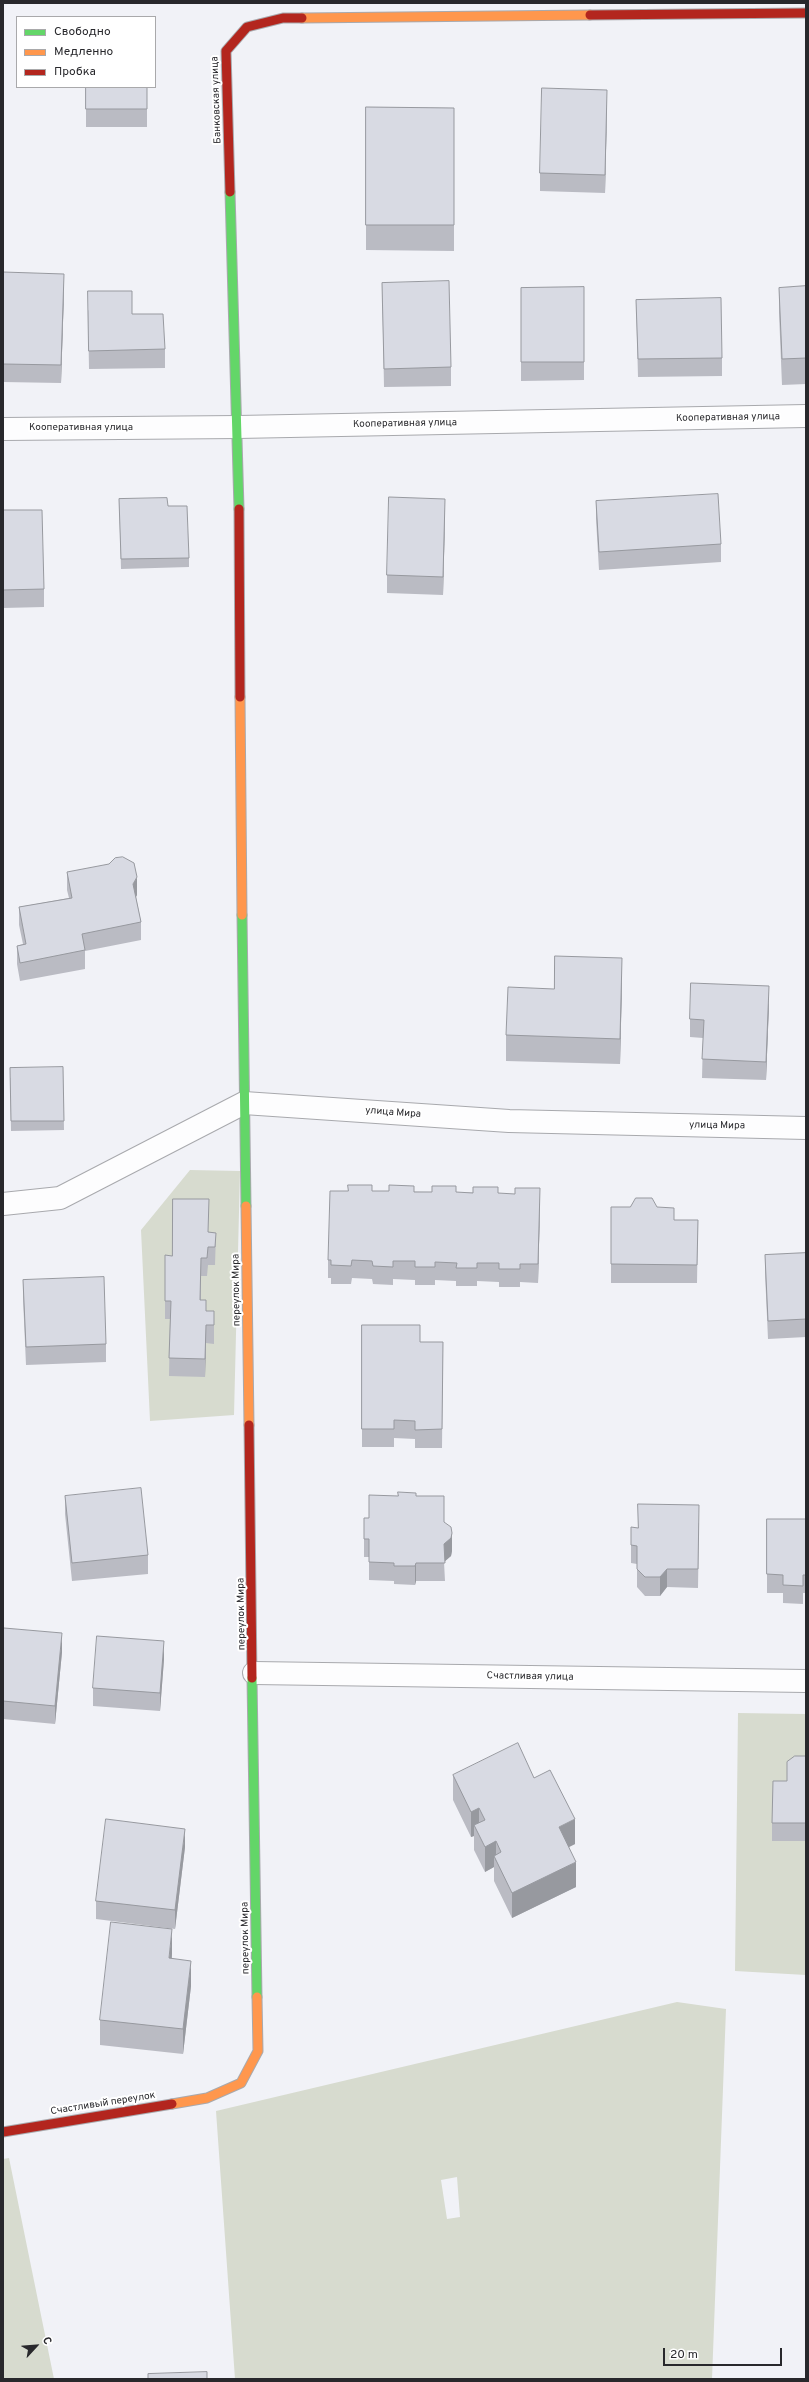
<!DOCTYPE html>
<meta charset="utf-8">
<style>
body{margin:0}
#map{position:relative;width:809px;height:2382px;overflow:hidden;background:#f1f2f7;font-family:Overpass,sans-serif}
canvas{display:block}
.frame{position:absolute;inset:0;border:4px solid #28282c;pointer-events:none}
.legend{position:absolute;left:16px;top:16px;width:140px;height:72px;box-sizing:border-box;background:#fff;border:1px solid #a9a9ab;margin:0;padding:5px 7px;list-style:none;font-size:12px;color:#28282c}
.legend li{display:flex;align-items:center;gap:8px;height:20px}
.legend b{width:20px;border:1px solid #a9a9ab}
.north{position:absolute;left:16px;top:2326px;width:40px;height:40px;-webkit-text-stroke:3px #fff;paint-order:stroke;rotate:64deg;font-size:11px;font-weight:700;line-height:16px;text-align:center;color:#28282c}
.north::after{content:'';display:block;margin:auto;width:14px;height:18px;background:#28282c;clip-path:polygon(50% 0,100% 100%,50% 72%,0 100%)}
.scale{position:absolute;left:663px;top:2348px;width:119px;height:18px;box-sizing:border-box;border:2px solid #28282c;border-top:0;padding-left:5px;font-size:12px;line-height:14px;white-space:nowrap;color:#28282c;-webkit-text-stroke:3px #fff;paint-order:stroke}
</style>
<div id="map">
<canvas width="809" height="2382"></canvas>
<div class="frame"></div>
<ul class="legend">
<li><b style="height:5px;background:#63d668"></b>Свободно</li>
<li><b style="height:5px;background:#ff974d"></b>Медленно</li>
<li><b style="height:5px;background:#b3261e"></b>Пробка</li>
</ul>
<div class="north">С</div>
<div class="scale">20 m</div>
</div>
<script>
const ctx = document.querySelector('canvas').getContext('2d');
ctx.lineJoin = 'round';
function fillPath(path, color) {
  ctx.fillStyle = color;
  ctx.fill(path, 'evenodd');
}
function strokePath(path, color, width, dash) {
  ctx.strokeStyle = color;
  ctx.lineWidth = width;
  ctx.lineCap = dash ? 'butt' : 'round';
  ctx.setLineDash(dash || []);
  ctx.stroke(path);
}
function write(font, color, halo, rows, align = 'center') {
  ctx.font = font + ' Overpass,sans-serif';
  ctx.lineWidth = 4;
  ctx.setLineDash([]);
  ctx.textBaseline = 'middle';
  ctx.strokeStyle = halo;
  ctx.fillStyle = color;
  for (const [text, x, y, turn = 0] of rows) {
    ctx.save();
    ctx.translate(x, y);
    ctx.rotate((+turn || 0) * Math.PI / 180);
    ctx.textAlign = isNaN(turn) ? turn : align;
    if (halo) ctx.strokeText(text, 0, 0);
    ctx.fillText(text, 0, 0);
    ctx.restore();
  }
}
const green = new Path2D(`
 M190,1170L240,1171L234,1415L150,1421L141,1230Z
 M738,1713L806,1714V1975L735,1971Z
 M677,2002L726,2009L712,2379H235L216,2111ZM457,2177L460,2217L447,2219L441,2180Z
 M9,2158L54,2379H3V2159Z`);
const street = new Path2D(`
 M3,429L238,427L806,416
 M3,1204L60,1198L244,1103L509,1121L806,1128
 M254,1673L806,1681`);
const fast = new Path2D(`
 M230,192L239,509
 M242,915L246,1206
 M252,1678L257,1997`);
const slow = new Path2D(`
 M302,18L590,15
 M240,697L242,915
 M246,1206L249,1425
 M172,2104L207,2098L241,2083L258,2051L257,1997`);
const jam = new Path2D(`
 M590,15L806,13
 M230,192L226,51L247,27L283,18H302
 M239,509L240,697
 M249,1425L252,1678
 M3,2132L172,2104`);
const wall = new Path2D(`
 M86,87H147V127H86Z
 M366,107L454,108V251L366,250Z
 M607,108L605,193L540,191V173Z
 M3,272L64,292L61,383L3,382Z
 M382,283L451,367V386L384,387Z
 M806,286V384L782,385L779,313V288Z
 M584,287V380L521,381V288Z
 M636,300L722,358V376L638,377Z
 M88,310L165,349V368L89,369Z
 M119,499L189,558V567L121,569Z
 M596,501L721,544V562L599,570L596,519Z
 M3,510L44,589V607L3,608Z
 M445,517L443,595L387,593V575Z
 M67,872L137,895L136,897L141,922V940L85,951V969L20,981L17,964V946L23,944L19,925V907L69,898L67,890Z
 M622,983L620,1064L506,1061V1035L554,989Z
 M769,1004L766,1080L702,1078L703,1038L690,1037V1019Z
 M63,1067L64,1130L11,1131L10,1078Z
 M372,1191L498,1193L540,1206L538,1283L520,1282V1287H499V1282L477,1281V1286H456V1281L435,1280V1285H415V1280L393,1279V1285L373,1284L372,1279L352,1278L351,1284H331V1278H328V1260Z
 M611,1207H657L674,1220H698L697,1283H611Z
 M209,1232L216,1233L215,1265H208L207,1276H201V1300L206,1311H214V1344L206,1343L205,1377L169,1376L170,1319H165V1301L172,1256Z
 M806,1253V1337L768,1339L765,1273V1255Z
 M23,1280L106,1344V1362L26,1365L23,1298Z
 M362,1325L420,1342H443L442,1448H415V1439L394,1438V1447H362Z
 M65,1496L148,1555V1574L72,1581L65,1514Z
 M398,1496H416L444,1522L452,1551L451,1556L444,1562L445,1581H416L415,1585L394,1584V1581L369,1580V1557H364V1539L369,1518Z
 M767,1519H806V1593H803V1604L783,1603V1593H767Z
 M699,1523L698,1588L667,1587L660,1596H645L637,1587V1564L631,1563V1527L638,1528Z
 M3,1642L62,1652L55,1724L3,1719Z
 M164,1659L160,1711L93,1706V1688Z
 M806,1757V1841H772V1823L787,1781Z
 M453,1775L575,1844L569,1847L576,1887L512,1918L494,1881V1867L485,1872L474,1850V1836L471,1837L453,1800Z
 M185,1847L175,1929L96,1919V1901Z
 M172,1954V1959L191,1986L183,2054L100,2045V2020Z`);
const shadedWall = new Path2D(`
 M607,90V108L605,193V175Z
 M64,274V292L61,383V365Z
 M445,499V517L443,595V577Z
 M137,877V895L133,902V884Z
 M622,958V983L620,1064V1039Z
 M769,986V1004L766,1080V1062Z
 M540,1188V1206L538,1283V1264Z
 M206,1325V1343L205,1377V1359Z
 M452,1533V1551L451,1556L444,1562V1544Z
 M416,1563V1581L415,1585V1566Z
 M667,1569V1587L660,1596V1577Z
 M62,1633V1652L55,1724V1706Z
 M164,1641V1659L160,1711V1693Z
 M479,1808V1833L474,1825V1836L471,1837V1812Z
 M575,1819V1844L559,1852V1827Z
 M185,1829V1847L175,1929V1910Z
 M496,1841V1861L494,1856V1867L485,1872V1847Z
 M576,1862V1887L512,1918V1893Z
 M172,1929V1954L169,1984V1958Z
 M191,1961V1986L183,2054V2029Z`);
const building = new Path2D(`
 M86,87H147V109H86Z
 M542,88L607,90L605,175L540,173Z
 M366,107L454,108V225H366Z
 M3,272L64,274L61,365L3,364Z
 M449,281L451,367L384,369L382,283Z
 M806,286V358L782,359L779,288Z
 M584,287V362H521V288Z
 M88,291H132V314H163L165,349L89,351Z
 M721,298L722,358L638,359L636,300Z
 M718,494L721,544L599,552L596,501Z
 M389,497L445,499L443,577L387,575Z
 M167,498L168,506H187L189,558L121,559L119,499Z
 M3,510H42L44,589L3,590Z
 M123,857L134,863L137,877L133,884L141,922L82,934L85,950L20,963L17,946L26,944L19,907L72,898L67,872L109,864L115,858Z
 M555,956L622,958L620,1039L506,1035L508,987L554,989Z
 M691,983L769,986L766,1062L702,1059L704,1020L690,1019Z
 M63,1067L64,1121H11L10,1068Z
 M348,1185H372V1191H389V1185L414,1186V1192H432V1186H456V1192L473,1193V1187H498V1193L515,1194V1188H540L538,1264H520V1269H499V1263H477V1268H456L457,1263L435,1262V1267H415V1261H393V1267L373,1266L372,1261L352,1260L351,1266L331,1265V1260H328L330,1191H348Z
 M636,1198H652L657,1207L674,1208V1220H698L697,1265L611,1264V1207H630Z
 M173,1199H209L208,1232L216,1233L215,1247H208L207,1258H201L200,1300H206V1311H214V1325H206L205,1359L169,1358L171,1301H165V1255L172,1256Z
 M806,1253V1319L768,1321L765,1255Z
 M104,1277L106,1344L26,1347L23,1280Z
 M362,1325H420V1342H443L442,1429L415,1430V1421L394,1420V1429H362Z
 M141,1488L148,1555L72,1563L65,1496Z
 M398,1492L416,1493V1496H444V1522L451,1527L452,1533L451,1538L444,1544L445,1563H416L415,1566H394V1563L369,1562V1539H364V1518H369V1495L398,1496Z
 M638,1504L699,1505L698,1569H667L660,1577H645L637,1569V1546L631,1545V1527L638,1528Z
 M767,1519H806V1575H803V1586L783,1585V1575L767,1574Z
 M4,1628L62,1633L55,1706L3,1701V1642Z
 M97,1636L164,1641L160,1693L93,1688Z
 M518,1743L534,1778L550,1770L575,1819L559,1827L576,1862L512,1893L494,1856L501,1852L496,1841L485,1847L474,1825L485,1820L479,1808L471,1812L453,1775Z
 M795,1756H805L806,1757V1823H772L773,1781H787V1762Z
 M106,1819L185,1829L175,1910L96,1901Z
 M111,1922L172,1929L169,1958L191,1961L183,2029L100,2020Z
 M207,2372V2379H148V2374Z`);
const streetNames = [
 ["Банковская улица",217,100,-92],
 ["Кооперативная улица",728,418,-1],
 ["Кооперативная улица",405,424,-1],
 ["Кооперативная улица",81,428],
 ["улица Мира",393,1113,4],
 ["улица Мира",717,1126,1],
 ["переулок Мира",237,1290,-91],
 ["переулок Мира",242,1614,-91],
 ["Счастливая улица",530,1677,1],
 ["переулок Мира",246,1938,-91],
 ["Счастливый переулок",103,2104,-9]
];
fillPath(green, '#d7dbcf');
strokePath(street, '#a8a9ad', 24);
strokePath(fast, '#a8a9ad', 11);
strokePath(slow, '#a8a9ad', 11);
strokePath(jam, '#a8a9ad', 11);
strokePath(street, '#fdfdfe', 22);
strokePath(fast, '#63d668', 9);
strokePath(slow, '#ff974d', 9);
strokePath(jam, '#b3261e', 9);
fillPath(wall, '#babbc3');
fillPath(shadedWall, '#97999f');
fillPath(building, '#d8dae3');
strokePath(building, '#97999f', 1);
write('10px', '#28282c', '#fff', streetNames);
</script>
